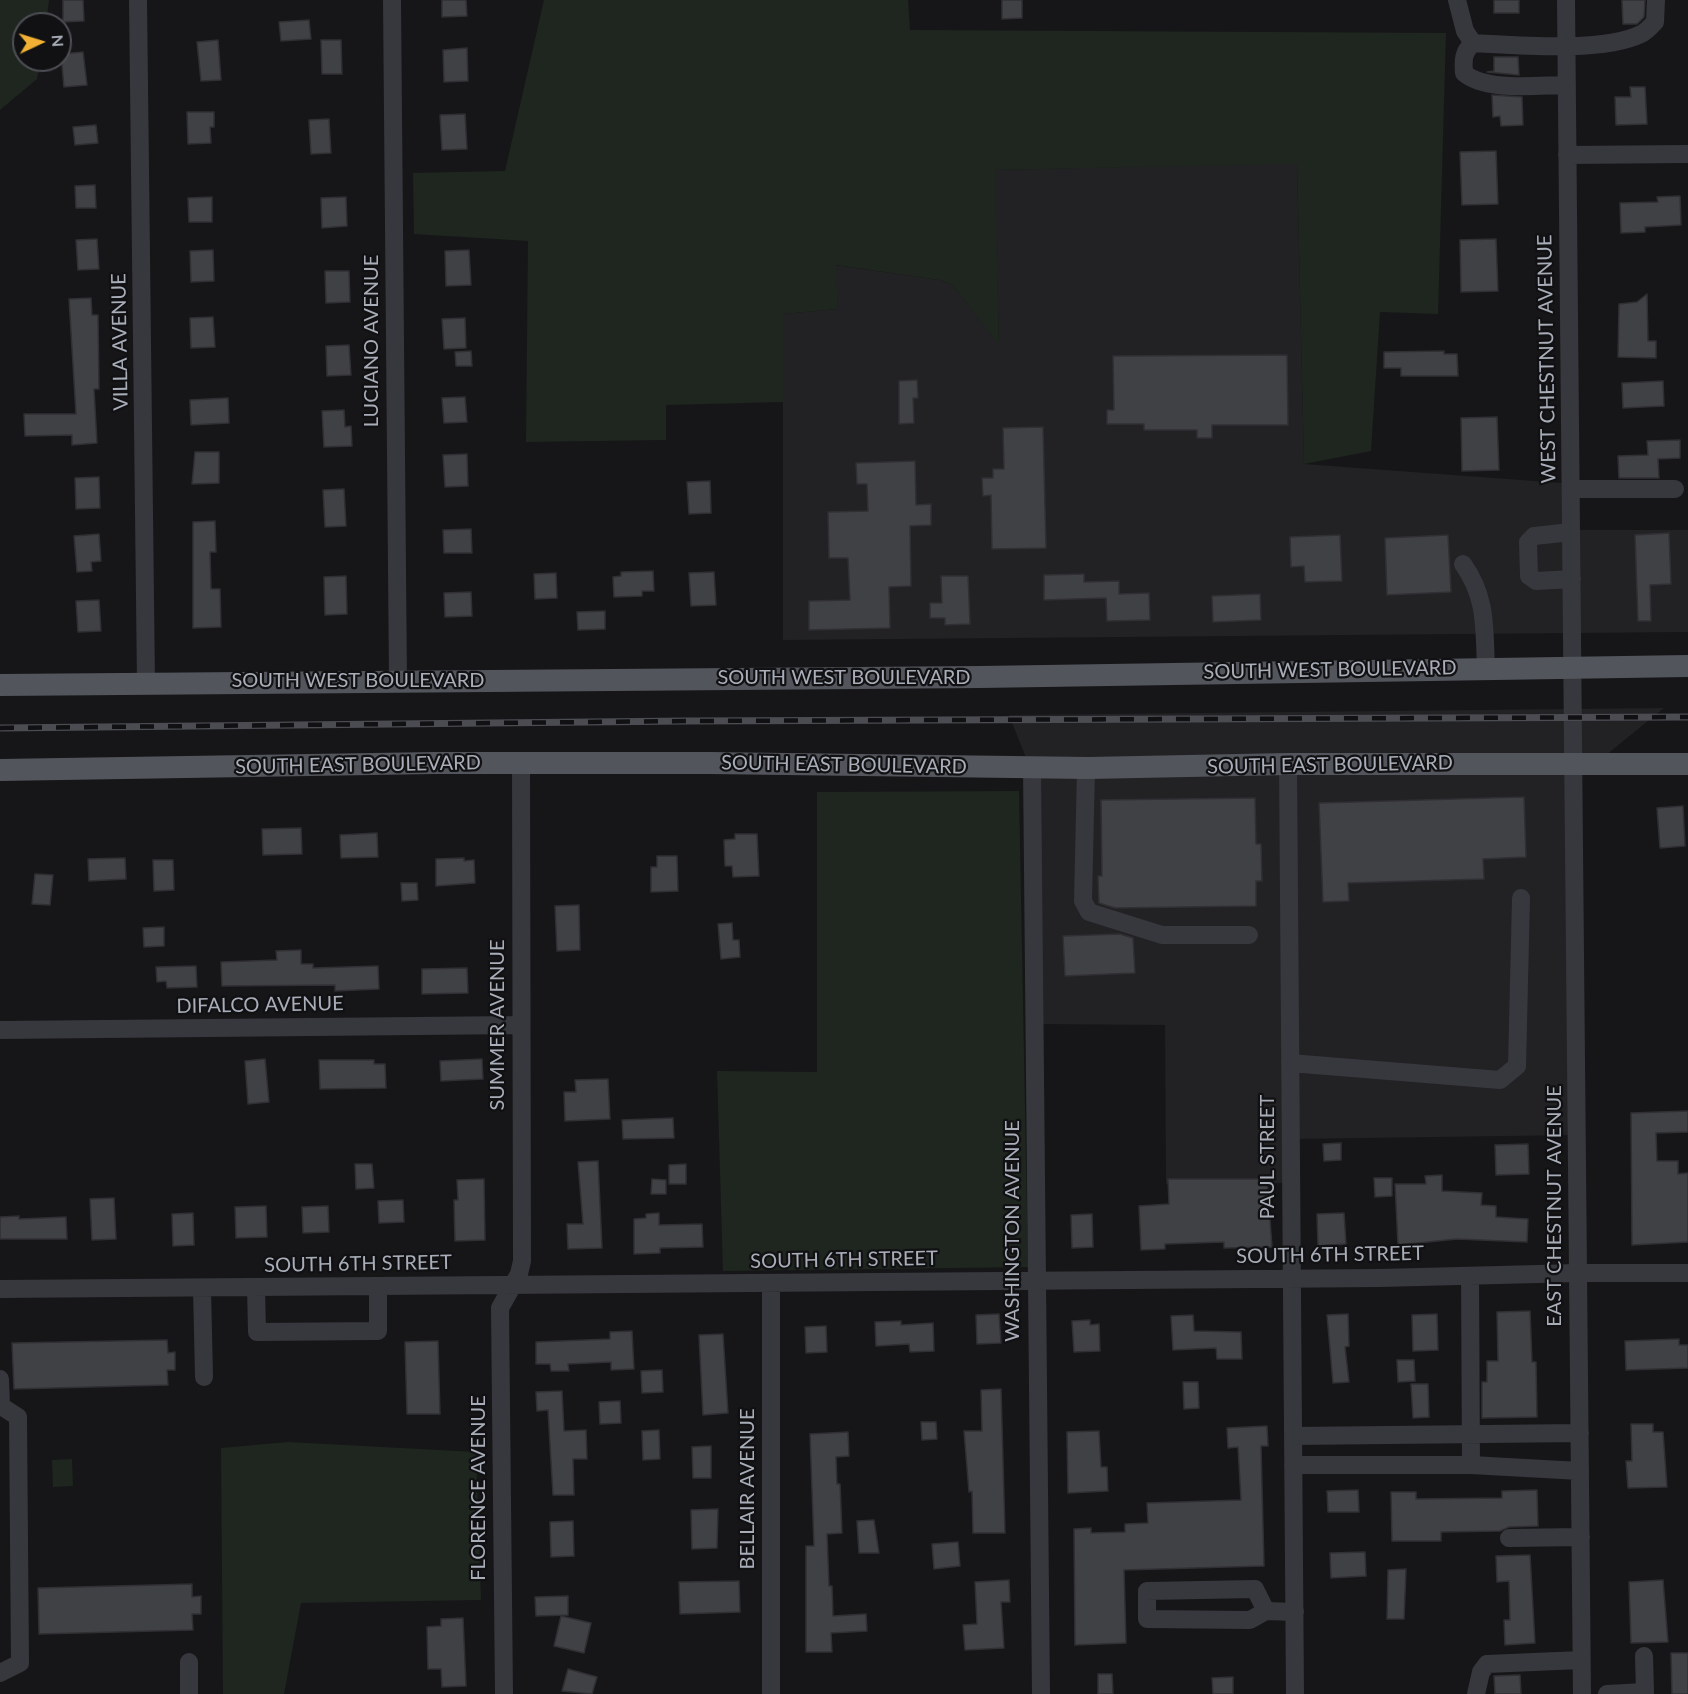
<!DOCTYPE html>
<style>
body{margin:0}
#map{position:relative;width:1688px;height:1694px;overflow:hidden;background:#161618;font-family:Lato,sans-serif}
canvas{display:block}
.north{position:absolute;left:12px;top:12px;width:60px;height:60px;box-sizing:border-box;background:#111113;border:2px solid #4d4f55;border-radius:50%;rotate:86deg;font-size:16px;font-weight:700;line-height:24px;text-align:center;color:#a8adb8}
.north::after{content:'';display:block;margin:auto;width:21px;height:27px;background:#f2b134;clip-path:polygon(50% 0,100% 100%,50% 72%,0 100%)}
</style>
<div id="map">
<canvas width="1688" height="1694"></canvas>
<div class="north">N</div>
</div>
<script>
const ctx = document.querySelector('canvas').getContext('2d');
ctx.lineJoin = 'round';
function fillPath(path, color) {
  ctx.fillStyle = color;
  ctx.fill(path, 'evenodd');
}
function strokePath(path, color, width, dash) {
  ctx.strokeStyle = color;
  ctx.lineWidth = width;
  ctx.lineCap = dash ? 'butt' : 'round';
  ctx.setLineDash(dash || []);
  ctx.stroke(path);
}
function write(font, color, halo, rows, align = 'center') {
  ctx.font = font + ' Lato,sans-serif';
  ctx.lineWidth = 4.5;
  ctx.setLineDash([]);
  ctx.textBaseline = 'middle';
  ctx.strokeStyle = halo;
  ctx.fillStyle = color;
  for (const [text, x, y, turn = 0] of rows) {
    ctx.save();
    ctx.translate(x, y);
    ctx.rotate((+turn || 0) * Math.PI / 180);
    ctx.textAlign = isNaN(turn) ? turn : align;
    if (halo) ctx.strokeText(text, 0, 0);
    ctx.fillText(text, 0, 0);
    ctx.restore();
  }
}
const built = new Path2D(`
 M1297,163L1304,464L1575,484L1576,530H1688V632L783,640V314L838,309L835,265L939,280L953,285L999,345L994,170Z
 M1664,708L1574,781L1576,1135L1292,1139L1293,1183L1166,1184L1165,1025L1033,1024L1032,773L1009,715Z`);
const green = new Path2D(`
 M0,0H49L46,24H24V60H40L37,79L0,110Z
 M544,0H908L910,30L1446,33L1438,314L1380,312L1371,451L1304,464L1297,164L995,170L999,346L953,285L939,280L836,265L838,309L783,314V402L666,405V440L526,442L528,241L414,234L413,173L505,171Z
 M1019,791L1028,1267L723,1271L717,1071L817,1072V792Z
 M288,1442L476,1452L481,1600L301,1603L284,1694H223L221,1448Z
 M72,1459L73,1486L53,1487L52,1460Z`);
const building = new Path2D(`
 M63,0H83L84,21L63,22Z
 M442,0H466L467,16L442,17Z
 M1002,0H1022V18L1002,19Z
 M1494,0H1519V13H1494Z
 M1622,0H1645L1644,17L1637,24H1623Z
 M309,20L311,39L281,41L279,22Z
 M218,40L221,80L201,81L197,42Z
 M321,40H341L342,74H322Z
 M467,48L468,81L444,82L443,50Z
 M83,52L87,85L64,87L61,54Z
 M1494,57H1518L1519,75L1487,72L1494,71Z
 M1630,87H1645L1647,124L1616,125L1615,97H1631Z
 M1492,95L1522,97L1523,125L1501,126L1500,116L1493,117Z
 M187,112H214V127H210L211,143L188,144Z
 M465,114L467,149L442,150L440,115Z
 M329,119L331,153L311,154L309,120Z
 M96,125L98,143L75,145L73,127Z
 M1496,151L1498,204L1462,205L1460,152Z
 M95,185L96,208H76L75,186Z
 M1680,196L1681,225L1645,227V232L1621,233L1620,203L1658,202L1657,197Z
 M212,197V222H189L188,198Z
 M346,197L347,226L322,228L321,198Z
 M97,239L99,269L78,270L76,240Z
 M1496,239L1498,291L1461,292L1460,240Z
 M213,250L214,281L191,282L190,251Z
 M469,250L471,285L446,286L445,251Z
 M325,271H349L350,302L326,303Z
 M1647,294L1648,341H1656V358L1618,357L1619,304L1637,302Z
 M91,298L92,315H98L99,389H94L97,443L72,445V435L25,436L24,414H76L69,299Z
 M213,317L215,347L191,348L190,318Z
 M465,318L466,348L444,349L442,319Z
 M349,345L351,375L327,376L326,346Z
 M471,351L472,366H456L455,352Z
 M1444,351V354H1457L1458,376H1401V368H1384V352Z
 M1287,355L1288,425H1212V438H1197V430H1144V424H1107V410H1114L1113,356Z
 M917,380L918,398H913L914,423L899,424V381Z
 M1663,381L1664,406L1623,408L1622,383Z
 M465,397L467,422L444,423L442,398Z
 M228,398L229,423L191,425L190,400Z
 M344,410L345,427L351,426L352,446L324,447L322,411Z
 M1497,417L1499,470L1462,471L1461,418Z
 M1043,427L1046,548L992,549L991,495L983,496L982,478H993V469H1004L1003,428Z
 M1680,440V458L1658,459L1659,478H1619L1618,456L1648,455L1647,441Z
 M195,452H219V483L192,484Z
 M467,454L468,486L445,487L443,455Z
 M915,461L916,505L931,504V525L910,526L911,586L889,587L890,628L809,630V601L850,600L848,558H829L828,512L868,511L867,484H857L856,463Z
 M99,477L100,508L76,509L75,478Z
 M710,481L711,513L689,514L687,482Z
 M344,489L346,526L325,527L323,490Z
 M215,521L216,552H210L211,589H220L221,627L193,628V522Z
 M471,529L472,553H444L443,530Z
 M1669,533L1671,584L1650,585L1651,621H1638L1635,535Z
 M99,534L101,561L91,562L92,571L77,572L74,536Z
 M1340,535L1342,581L1305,582L1304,566L1291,567L1290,537Z
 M1448,535L1451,592L1387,595L1385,538Z
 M653,571L654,591H642V596L614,597L613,577L621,576V572Z
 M714,572L716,605L691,606L689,573Z
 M556,573L557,598L535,599L534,574Z
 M1084,574V582L1119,581V594L1149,593L1150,620L1107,621L1106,598L1044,600V575Z
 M346,576L347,614L325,615L324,577Z
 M941,576H968L970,624L945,625V618H930V603H942Z
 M471,592L472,616L445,617L444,593Z
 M1260,594L1261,620L1213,622L1212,596Z
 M99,600L101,631L78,632L76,601Z
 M605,611V629L578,630L577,612Z
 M1524,797L1526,857L1483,859L1484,879L1348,883L1349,901L1323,902L1319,803Z
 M1255,798L1256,844H1261L1262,881H1256V906L1115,908L1099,903L1098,876H1102L1101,800Z
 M1683,806L1685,846L1660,848L1657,808Z
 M301,828L302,854L263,855L262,829Z
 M377,833L378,857L341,858L340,835Z
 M735,834H757L759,876L733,877L732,866H725L724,840L735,839Z
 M657,856H677L678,891L651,892V867H657Z
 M125,858L126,879L89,881L88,859Z
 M464,858V861L474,860L475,883L436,886V859Z
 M153,860H173L174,890L154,891Z
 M35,874L53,875L50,905L32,904Z
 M401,883H417L418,900L402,901Z
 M579,905L580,950L557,951L555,906Z
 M732,923L733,940H739L740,957L721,959L718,924Z
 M164,927V946L144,947L143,928Z
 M1120,934L1133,938L1135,973L1065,976L1063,936Z
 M301,950V964H313V968L378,966L379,989L335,991V985L222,986L221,962L277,960L276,951Z
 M196,966L197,987L167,988L166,981L157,982L156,967Z
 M467,968L468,993L422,994V969Z
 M265,1059L269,1102L248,1104L245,1061Z
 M482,1059L483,1079L441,1081L440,1061Z
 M319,1060H374V1064H385L386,1088L320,1089Z
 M608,1079L610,1119L565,1121L564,1092H576L575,1080Z
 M1688,1111V1132L1656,1133L1657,1161H1678V1174L1688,1173V1242L1632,1245L1631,1113Z
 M673,1118L674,1138L623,1139L622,1120Z
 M1341,1143V1160L1324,1161L1323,1144Z
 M1528,1144L1529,1174L1496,1175L1495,1145Z
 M598,1161L602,1248L568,1249L567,1224H583L578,1162Z
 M355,1164H372L374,1188L356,1189Z
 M686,1164V1184H669V1165Z
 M1442,1175V1191L1482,1193L1481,1205L1496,1206V1217L1528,1219L1527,1242L1457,1239L1398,1245L1395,1184H1426L1425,1176Z
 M1374,1178H1392V1196L1375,1197Z
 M484,1179L485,1240L455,1241L454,1200H458L457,1180Z
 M652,1179L666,1180V1194H651Z
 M1168,1179H1267L1272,1247L1224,1248V1242L1165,1244V1249L1141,1250L1139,1206L1169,1204Z
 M114,1198L116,1239L92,1240L90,1199Z
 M403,1200L404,1222L379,1223L378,1201Z
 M266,1206L267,1237L236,1238L235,1207Z
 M328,1206L329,1232L303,1233L302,1207Z
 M193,1213L194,1245L173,1246L172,1214Z
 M659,1213V1225L702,1224L703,1247L660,1248V1253L634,1254V1219L646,1218V1214Z
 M1344,1213L1346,1244L1318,1246L1317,1214Z
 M1092,1214L1093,1247L1072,1248L1071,1215Z
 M19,1216V1219L66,1217L67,1239H0V1217Z
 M1530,1311L1532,1362H1536L1537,1417L1482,1418V1382H1487V1361H1498L1497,1312Z
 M999,1314L1001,1343L977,1344L976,1315Z
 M1348,1314L1349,1346L1345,1347L1349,1382L1333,1383L1327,1315Z
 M1437,1314L1438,1350L1413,1351L1412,1315Z
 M1193,1315L1194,1331L1241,1332L1242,1359H1217L1216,1348L1173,1350L1171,1316Z
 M1090,1320V1325L1099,1324L1100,1351L1074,1352L1072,1321Z
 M901,1321V1325L933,1323L934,1351L910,1352L909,1344L876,1346L875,1322Z
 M826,1326L827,1352L806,1353L805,1327Z
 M632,1331L634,1369L611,1370V1362L568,1364L569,1371H551L550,1364H536V1342L610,1339V1332Z
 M723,1334L728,1413L703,1415L699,1335Z
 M1679,1339V1345H1688V1368L1626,1370L1625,1341Z
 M167,1340L168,1353L175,1352V1370H167L168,1385L14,1389L12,1343Z
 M438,1341L440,1414H407L405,1342Z
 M1397,1360H1414L1415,1381L1398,1382Z
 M662,1370L663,1392L642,1393L641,1371Z
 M1183,1382H1198L1199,1408L1184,1409Z
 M1411,1384H1428L1429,1417L1413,1418Z
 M1001,1389L1005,1533H973L972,1491L969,1492L964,1431H982L981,1390Z
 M562,1391L564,1431L586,1430L587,1459H573L574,1495H553L548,1410L537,1411L536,1392Z
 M620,1401L621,1423L600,1424L599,1402Z
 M921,1422H936L937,1439L922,1440Z
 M1631,1424H1653V1432H1663L1667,1487L1628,1488L1626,1461H1632Z
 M1267,1426L1268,1446H1261L1264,1566L1124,1570L1126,1643L1075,1645L1074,1529L1091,1528V1533L1125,1532V1524L1148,1523L1147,1503L1241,1500L1238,1447L1228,1448L1227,1428Z
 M659,1430L660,1459L643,1460L642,1431Z
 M1099,1431L1101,1467H1107L1108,1491L1068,1493L1067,1432Z
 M848,1432L849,1456L836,1457L837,1484H840L842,1533L827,1534L829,1586H832L833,1616L866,1614L867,1631L831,1633L832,1652H806V1546H814L810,1434Z
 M711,1446V1478H693L692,1447Z
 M1358,1490L1359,1512H1328L1327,1491Z
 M1537,1490L1538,1526L1509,1527L1500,1531L1441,1532V1541H1392L1391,1492H1416V1499L1502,1498V1491Z
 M718,1509L717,1548L692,1549L691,1510Z
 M874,1520L879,1553H859L857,1521Z
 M573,1521L574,1556L551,1557L550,1522Z
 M958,1542L960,1566L934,1569L932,1544Z
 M1365,1552L1366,1576L1331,1578L1330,1553Z
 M1530,1555L1535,1643L1505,1645L1504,1620H1510L1509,1581L1497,1582L1496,1556Z
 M1406,1569L1404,1619H1387L1388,1570Z
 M1009,1580L1010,1602H1001L1004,1648L965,1650L963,1625L977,1624L975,1582Z
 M1663,1580L1668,1642L1631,1643L1629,1582Z
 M739,1581L740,1612L680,1614L679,1582Z
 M192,1584V1597L201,1596V1614H192L193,1630L39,1634L38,1588Z
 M568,1596V1615L536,1616L535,1597Z
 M561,1616L591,1623L584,1653L554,1646Z
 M463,1618L466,1686L442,1687L441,1669H428L427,1627L441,1626V1619Z
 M1671,1653H1688V1694H1672Z
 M568,1669L597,1677L592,1694L562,1691Z
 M1098,1674H1112L1113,1694H1098Z
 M1520,1675L1521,1694H1495L1494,1676Z
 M1233,1677V1694H1213L1212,1678Z`);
const minor = new Path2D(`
 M138,0L146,683
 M392,0L398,681
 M1457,0L1465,31L1473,43C1516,45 1603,53 1641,34C1646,32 1651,26 1655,22L1656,0
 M1566,0L1582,1694
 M1473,43C1463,52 1463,60 1464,73C1486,92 1538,85 1567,85
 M1567,155L1688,154
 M1571,489H1675
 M1571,532L1534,536L1528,542L1529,576L1536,581L1572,579
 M1463,564C1487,598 1484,627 1486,668
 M1288,764L1295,1694
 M1032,767L1041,1694
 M1086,768L1083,901L1089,912L1162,935H1249
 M0,1030L521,1025
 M1290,1063L1500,1080L1517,1066L1521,898
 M1470,1276L1471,1465
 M771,1284V1694
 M256,1287L257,1332L378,1331V1286
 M202,1288L204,1377
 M0,1289L1380,1278L1578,1273H1688
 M0,1379L1,1406L18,1417L20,1663L0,1673
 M1293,1436L1580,1433
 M1293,1465H1471L1580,1471
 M1509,1538L1581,1537
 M1266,1611L1250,1620L1147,1619V1591L1255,1589L1266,1611L1295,1612
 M189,1662V1694
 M504,1694L500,1308L519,1274L522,1261L521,763
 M1476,1694L1481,1672L1487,1664L1581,1660
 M1607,1694L1645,1692L1644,1656`);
const major = new Path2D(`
 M0,685L980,677L1688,666
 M0,770L434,763H710L1088,768L1288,764H1688`);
const rail = new Path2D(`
 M0,728L687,721L1688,717`);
const streetNames = [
 ["LUCIANO AVENUE",372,341,-90],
 ["VILLA AVENUE",120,342,-91],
 ["WEST CHESTNUT AVENUE",1547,359,-91],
 ["SOUTH WEST BOULEVARD",1330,670,-1],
 ["SOUTH WEST BOULEVARD",844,678],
 ["SOUTH WEST BOULEVARD",358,681],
 ["SOUTH EAST BOULEVARD",358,765,-1],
 ["SOUTH EAST BOULEVARD",844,765,1],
 ["SOUTH EAST BOULEVARD",1330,765,-1],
 ["DIFALCO AVENUE",260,1005,-1],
 ["SUMMER AVENUE",498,1025,-90],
 ["PAUL STREET",1268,1157,-90],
 ["EAST CHESTNUT AVENUE",1555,1206,-90],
 ["WASHINGTON AVENUE",1013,1231,-90],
 ["SOUTH 6TH STREET",1330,1255,-1],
 ["SOUTH 6TH STREET",844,1260,-1],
 ["SOUTH 6TH STREET",358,1264,-1],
 ["FLORENCE AVENUE",479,1488,-90],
 ["BELLAIR AVENUE",748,1489,-90]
];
fillPath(built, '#222225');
fillPath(green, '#1e261f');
fillPath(building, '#404145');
strokePath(building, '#303034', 1.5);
strokePath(minor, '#37383d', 18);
strokePath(major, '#53555c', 22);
strokePath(rail, '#4a4c52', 7);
strokePath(rail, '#111113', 4.5, [14]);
write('20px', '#a8adb8', '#111113', streetNames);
</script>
